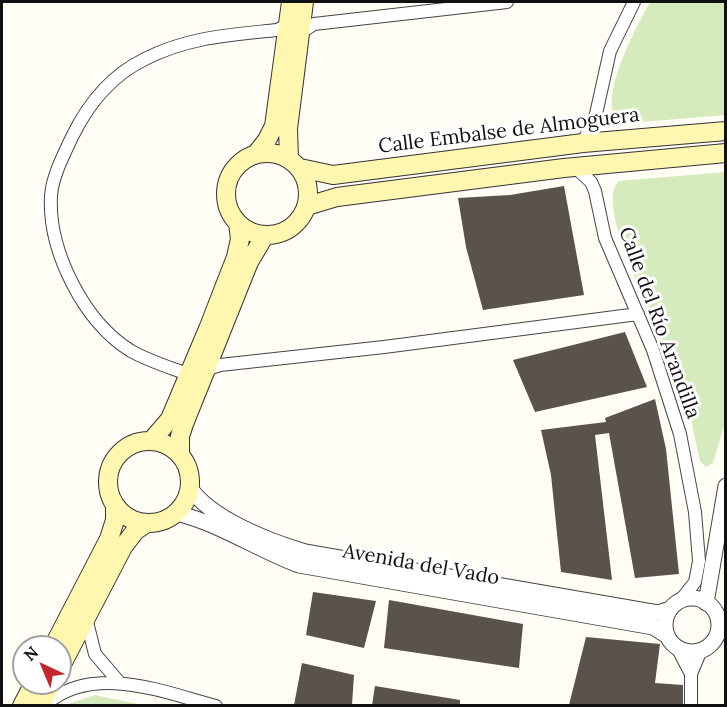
<!DOCTYPE html>
<meta charset="utf-8">
<style>
body{margin:0}
#map{position:relative;width:727px;height:707px;overflow:hidden;background:#fffdf5;font-family:Lora,serif}
canvas{display:block}
.frame{position:absolute;inset:0;border:3px solid #111;pointer-events:none}
.north{position:absolute;left:12px;top:635px;width:60px;height:60px;box-sizing:border-box;background:#fff;border:2px solid #a0a0a0;border-radius:50%;rotate:316deg;font-size:16px;font-weight:700;line-height:24px;text-align:center;color:#111}
.north::after{content:'';display:block;margin:auto;width:21px;height:27px;background:#c4262e;clip-path:polygon(50% 0,100% 100%,50% 72%,0 100%)}
</style>
<div id="map">
<canvas width="727" height="707"></canvas>
<div class="frame"></div>
<div class="north">N</div>
</div>
<script>
const ctx = document.querySelector('canvas').getContext('2d');
ctx.lineJoin = 'round';
function fillPath(path, color) {
  ctx.fillStyle = color;
  ctx.fill(path, 'evenodd');
}
function strokePath(path, color, width, dash) {
  ctx.strokeStyle = color;
  ctx.lineWidth = width;
  ctx.lineCap = dash ? 'butt' : 'round';
  ctx.setLineDash(dash || []);
  ctx.stroke(path);
}
function write(font, color, halo, rows, align = 'center') {
  ctx.font = font + ' Lora,serif';
  ctx.lineWidth = 6;
  ctx.setLineDash([]);
  ctx.textBaseline = 'middle';
  ctx.strokeStyle = halo;
  ctx.fillStyle = color;
  for (const [text, x, y, turn = 0] of rows) {
    ctx.save();
    ctx.translate(x, y);
    ctx.rotate((+turn || 0) * Math.PI / 180);
    ctx.textAlign = isNaN(turn) ? turn : align;
    if (halo) ctx.strokeText(text, 0, 0);
    ctx.fillText(text, 0, 0);
    ctx.restore();
  }
}
const green = new Path2D(`
 M650,2H725V115L629,123C584,121 640,20 650,2Z
 M725,172L726,419L713,463L706,467L700,461C694,435 689,407 681,381C670,346 590,207 619,181Z
 M95,695L143,705H65Z`);
const building = new Path2D(`
 M564,186L584,295L483,310L466,247L458,198L510,195Z
 M625,332L647,387L535,412L513,360Z
 M655,399L666,449L679,574L635,578L609,433L595,435L612,580L561,572L551,475L541,430L606,422L605,418Z
 M313,592L376,601L364,648L306,635Z
 M389,600L523,624L519,668L384,648Z
 M586,637L660,644L655,683L683,685V705H569Z
 M302,663L354,675L352,705H294Z
 M375,686L460,700V705H372Z`);
const minor = new Path2D(`
 M302,32L314,24L507,2
 M583,143L596,114L610,51L634,2
 M575,167L591,182L595,191L605,238L653,350L680,434L695,512L699,561L695,582L680,601
 M205,370L220,365L384,347L638,314
 M188,378L182,372C165,366 147,360 131,351C84,322 48,251 51,196C52,177 64,154 72,137C88,104 112,75 145,59C188,37 230,35 277,30L289,24
 M86,618L95,654L119,682
 M678,649L691,674L701,650
 M44,706C91,662 163,692 216,706
 M691,706V674`);
const tertiary = new Path2D(`
 M190,488C211,519 269,541 305,552L658,613L670,609
 M176,513C219,523 258,550 299,565L653,627L666,635
 M665 625a27 27 0 1 1 54 0a27 27 0 1 1-54 0Z
 M706,603L726,486`);
const secondary = new Path2D(`
 M226 194a41 41 0 1 1 82 0a41 41 0 1 1-82 0Z
 M256,154L267,140L274,126L291,2
 M289,159L288,129L304,2
 M300,168L333,175L583,143L726,131
 M307,206L337,197L564,168L726,153
 M152,440L170,419L208,329L236,257L240,239L238,223
 M108 482a41 41 0 1 1 82 0a41 41 0 1 1-82 0Z
 M180,454V436L184,424L249,262L265,235
 M53,647L109,539L115,520V506
 M60,668L123,547L135,531L147,523
 M22,706L34,683
 M40,706L52,683`);
const streetNames = [
 ["Calle Embalse de Almoguera",509,131,-7],
 ["Calle del Río Arandilla",659,323,70],
 ["Avenida del Vado",421,565,10]
];
fillPath(green, '#d5ebbd');
fillPath(building, '#5a524d');
strokePath(minor, '#444', 14);
strokePath(tertiary, '#444', 17);
strokePath(secondary, '#333', 20);
strokePath(minor, '#fff', 12);
strokePath(tertiary, '#fff', 15);
strokePath(secondary, '#fff6b0', 18);
write('20px', '#111', '#fff', streetNames);
</script>
